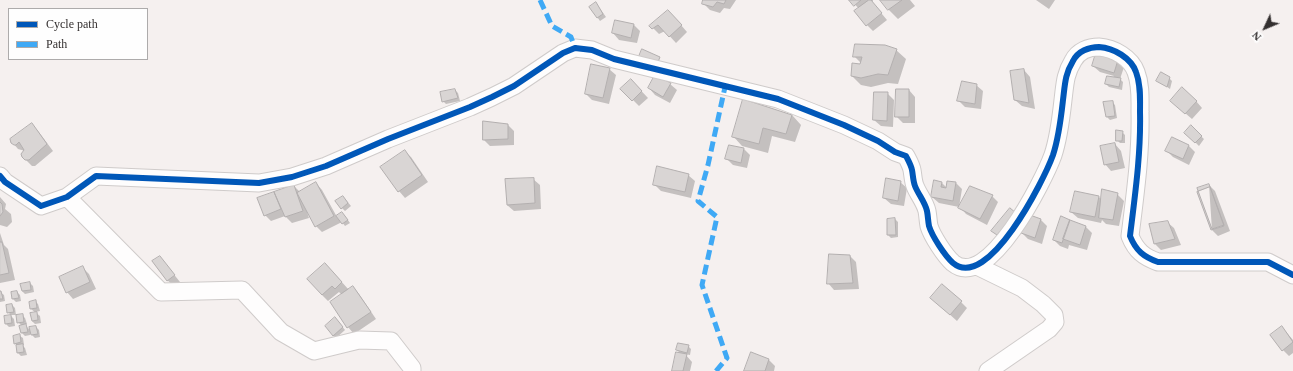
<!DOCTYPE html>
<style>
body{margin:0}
#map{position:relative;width:1293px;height:371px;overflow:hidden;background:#f5f0ef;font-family:Georgia,serif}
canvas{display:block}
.legend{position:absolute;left:8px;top:8px;width:140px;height:52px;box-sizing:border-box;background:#fefefe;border:1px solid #adabab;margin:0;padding:5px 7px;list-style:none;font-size:12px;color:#332f2f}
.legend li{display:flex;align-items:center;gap:8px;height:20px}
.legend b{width:20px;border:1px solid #adabab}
.north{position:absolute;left:1245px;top:8px;width:40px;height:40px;-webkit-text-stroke:3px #fefefe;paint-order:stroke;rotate:226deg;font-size:11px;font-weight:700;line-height:16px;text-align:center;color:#332f2f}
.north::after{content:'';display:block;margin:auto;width:14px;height:18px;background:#332f2f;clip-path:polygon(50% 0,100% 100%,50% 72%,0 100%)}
</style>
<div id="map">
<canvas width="1293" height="371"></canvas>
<ul class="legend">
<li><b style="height:5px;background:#0057b8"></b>Cycle path</li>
<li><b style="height:5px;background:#3fa9f5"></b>Path</li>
</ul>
<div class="north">N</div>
</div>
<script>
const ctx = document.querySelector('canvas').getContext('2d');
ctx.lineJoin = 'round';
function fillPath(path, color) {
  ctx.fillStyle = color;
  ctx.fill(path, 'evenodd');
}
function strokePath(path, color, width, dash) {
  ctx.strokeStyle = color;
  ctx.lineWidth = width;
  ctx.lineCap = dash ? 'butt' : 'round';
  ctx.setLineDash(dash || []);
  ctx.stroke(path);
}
const shadow = new Path2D(`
 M704,0H736L730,9L724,8L720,13L710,10L704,4Z
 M851,0H873V1L872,2L887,20L873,31L867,25L859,9Z
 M882,0H910L915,6L898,19L888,9Z
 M1036,0H1055L1049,9Z
 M596,3L606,17L600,21L590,7Z
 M674,17L687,32L676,43L665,31L659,34L651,26Z
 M634,25L640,31L637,43L619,40L613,33Z
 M896,50L906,59L898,84L888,83L871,87L861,85L852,76L861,63L854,56Z
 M1118,61L1124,67L1120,79L1123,82L1122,90L1109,87L1106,84L1114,76L1100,72L1093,66Z
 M609,69L616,75L609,104L592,100L586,94Z
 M1024,70L1030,77L1035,109L1022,106L1015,100Z
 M1169,78L1172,81L1170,89L1157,80Z
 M631,80L648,98L639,106L622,89Z
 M670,84L677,90L670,103L655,95L649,88Z
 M976,85L983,91L981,109L965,107L959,101Z
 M455,90L458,93L460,101L446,104L443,101Z
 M897,90H909L915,97V123H903L896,116Z
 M887,93L894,100L893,127L881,126L874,120Z
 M1196,101L1202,108L1192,119L1178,107Z
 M1112,102L1115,105L1117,118L1110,120L1107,117Z
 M792,115L801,125L795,142L772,136L768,153L742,146L733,136Z
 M484,122L508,125L514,131V145L490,146L484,140Z
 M32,125L38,131L53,151L35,166H32L26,160L25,151L18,149L12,142Z
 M1191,127L1204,139L1199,146L1186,133Z
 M1122,132L1125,135V143H1120L1117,140Z
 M1172,138L1189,146L1195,152L1189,165L1173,157L1167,151Z
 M1115,144L1121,151L1125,168L1111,171L1105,164Z
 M744,149L750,155L747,168L733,165L727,159Z
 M404,151L411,157L428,182L405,198L399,191Z
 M688,175L695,181L691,198L661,191L654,184Z
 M533,179L540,185L541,209L514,211L507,205Z
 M900,182L907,188L904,206L891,204L884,198Z
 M316,183L322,190L337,217L345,216L350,223L345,226L342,222L322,232L316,226L307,212L309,218L292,223L285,216L271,221L265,215L258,199L294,186L300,192Z
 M942,183L947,188L956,183L962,189L959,207L939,203L932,197Z
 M1209,185L1215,191L1230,231L1218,236L1212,230Z
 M1117,194L1124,201L1119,226L1106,224L1102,220L1101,223L1078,218L1071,212L1099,197L1102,200Z
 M992,196L998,202L987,225L966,214L960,207Z
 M0,197L6,204L5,209L11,214L12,222L7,227L0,225Z
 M346,200L351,206L345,211L342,208Z
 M1027,216L1041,220L1047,226L1042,244L1028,239L1022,233Z
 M895,219L898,222V237L891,238L888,235Z
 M1167,222L1174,228L1181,245L1161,250L1155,244L1150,225Z
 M1086,227L1092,233L1087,250L1069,245L1068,249L1060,246L1054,240Z
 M0,233L4,245L8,249L15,280L0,283Z
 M850,256L856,262L859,289L834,290L828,283Z
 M160,257L180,282L174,286L167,280Z
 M83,268L89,274L96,289L73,299L67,292Z
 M331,270L349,290L353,287L359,294L376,319L354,334L348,327L331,302L342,295L339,292L328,301L322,295Z
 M30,283L33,286L34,292L25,294L22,291Z
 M0,292L4,295L5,301L0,302Z
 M17,292L20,295L21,301L16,302L13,299L12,293Z
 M35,301L38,304L40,311L35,312L40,316L41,323L35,324L32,321L36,313L31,309L30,302Z
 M961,302L967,308L957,321L938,304Z
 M12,305L15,308L16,315H11L8,312Z
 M22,315L25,318L27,324L25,325L31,331L36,327L39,330L40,337L35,338L30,333V335L25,336L22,333V326L18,322Z
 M11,316L14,319L15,326L9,327L6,324Z
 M338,321L345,330L336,338L333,335Z
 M1282,327L1293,340V353L1289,356L1283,350Z
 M20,336L23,338L24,345H22L25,348L27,355L21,356L18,353V346L15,343Z
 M688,346L691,349L690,355L685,354L692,362L690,371H673L681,354L677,350Z
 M751,354L769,360L775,366L774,371H745Z`);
const building = new Path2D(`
 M703,0H726L724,4L717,2L713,7L702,4Z
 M849,0H861L854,6Z
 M869,0H871L882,13L866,26L854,11Z
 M880,0H902L888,10Z
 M596,2L603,14L597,18L589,7Z
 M668,10L682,25L669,37L658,25L652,29L649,26Z
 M615,20L634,24L631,38L612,33Z
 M855,44L885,45L897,49L888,75L878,74L861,78L851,76L852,63L860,64L862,57H853Z
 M642,49L660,57L656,67L638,59Z
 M1096,53L1118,60L1114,73L1092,66Z
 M591,64L610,68L603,98L585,94Z
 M1024,69L1029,103L1014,100L1010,71Z
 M1161,72L1170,77L1167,87L1156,81Z
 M655,75L671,83L663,97L648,88Z
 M1107,76L1121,78L1119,87L1105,84Z
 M631,79L642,91L632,101L620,89Z
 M962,81L977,84L975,104L957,101Z
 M1182,87L1197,101L1185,114L1170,101Z
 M455,89L458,98L442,102L440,92Z
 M896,89H909V117H895Z
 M874,92H888L887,121L873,120Z
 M743,99L792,115L786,134L763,128L759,144L732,137Z
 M1113,101L1115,116L1106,117L1103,102Z
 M483,121L508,124V139L483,140Z
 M32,123L47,144L29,160H25L22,157L21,154L24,150L19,142L16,145H14L11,143L10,139Z
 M1191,125L1202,136L1195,143L1184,133Z
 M1116,130L1123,131L1122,141H1116Z
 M1172,137L1189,145L1183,159L1165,151Z
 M1115,143L1119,162L1104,165L1100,146Z
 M729,145L744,148L741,163L725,159Z
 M405,150L422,175L398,192L380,167Z
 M657,166L689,174L685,192L653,185Z
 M534,178L535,203L507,205L505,179Z
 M886,178L901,181L898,201L883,198Z
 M934,180L942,182L941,187L946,188L947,181L956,182L953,201L931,197Z
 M316,182L334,216L315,227L297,193Z
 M1209,184L1224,225L1212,229L1197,188Z
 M294,185L303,211L285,217L274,192Z
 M970,186L993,195L980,219L958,208Z
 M1210,187L1224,226L1211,230L1197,192Z
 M1102,189L1118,193L1113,220L1099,218Z
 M1075,191L1099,196L1095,217L1070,212Z
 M274,192L281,209L264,216L257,198Z
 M343,196L348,203L341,209L335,201Z
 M0,202L2,204L3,212L0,216Z
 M1010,208L1016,213L997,235L991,231Z
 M342,212L348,220L342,224L336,216Z
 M1027,214L1041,219L1035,238L1021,233Z
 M1061,216L1070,220L1062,243L1053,240Z
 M895,218L896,235H887V219Z
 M1070,220L1086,226L1080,245L1063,239Z
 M1168,221L1175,239L1154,244L1149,224Z
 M0,242H2L9,273L0,275Z
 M829,254L850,255L853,283L827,284Z
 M160,256L175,275L167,281L152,261Z
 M325,263L342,282L335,289L332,286L322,295L307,279Z
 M83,266L90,282L66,293L59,277Z
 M30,282L31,290L22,291L20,284Z
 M942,284L962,301L950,315L930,298Z
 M353,286L371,312L347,328L330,302Z
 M0,291H1L3,299H0Z
 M17,291L19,298L12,299L11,292Z
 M36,300L37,308L30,309L29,302Z
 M12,304L14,312L7,313L6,305Z
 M37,312L38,320L32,321L30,313Z
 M23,314L24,322L17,323L16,315Z
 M11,315L12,323L5,324L4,316Z
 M335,317L343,327L333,336L325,326Z
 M26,324L28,332L21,333L19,326Z
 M36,326L38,334L31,335L29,327Z
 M1282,326L1293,342L1282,351L1270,335Z
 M20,334L21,342L14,344L13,336Z
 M678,343L689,345L687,353L676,350Z
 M23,344L24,352L17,353L16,345Z
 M676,352L687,354L683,371H672Z
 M751,352L769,359L765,371H744Z`);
const minor = new Path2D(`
 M0,176L5,182L41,206L67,197L96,176L259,183L292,177L326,166L388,139L470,107L492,97L514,86L563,53L575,48L592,50L614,59L778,99L844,125L878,141L895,152L906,156C908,160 911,165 912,170C913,175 913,181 915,186C918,194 925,202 927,211C928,216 928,221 929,226C932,236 945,256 953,263C988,292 1044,180 1053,155C1059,137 1061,118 1063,100C1065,84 1065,74 1073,61C1078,51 1089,47 1099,47C1114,48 1131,58 1136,72C1141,85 1140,99 1140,112C1141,154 1135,195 1130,236C1136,251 1144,257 1158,262H1268L1293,275
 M67,197L161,292L242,290L281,332L314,351L359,340L391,341L412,368V371
 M977,266L1022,288L1043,304L1054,315L1055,322L1049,329L988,371`);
const quiet = new Path2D(`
 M540,0L552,26L571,37L575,48
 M716,371L727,358L702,285L717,217L698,201L708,165L725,87`);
const cycleway = new Path2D(`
 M0,176L5,182L41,206L67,197L96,176L259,183L292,177L326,166L388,139L470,107L492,97L514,86L563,53L575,48L592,50L614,59L778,99L844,125L878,141L895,152L906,156C908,160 911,165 912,170C913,175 913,181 915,186C918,194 925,202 927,211C928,216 928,221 929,226C932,236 945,256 953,263C988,292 1044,180 1053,155C1059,137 1061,118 1063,100C1065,84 1065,74 1073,61C1078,51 1089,47 1099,47C1114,48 1131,58 1136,72C1141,85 1140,99 1140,112C1141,154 1135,195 1130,236C1136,251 1144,257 1158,262H1268L1293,275`);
fillPath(shadow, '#0003');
fillPath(building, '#d9d5d4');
strokePath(building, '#b3afaf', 1);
strokePath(minor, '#cfcbca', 19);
strokePath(minor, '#fefdfd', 17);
strokePath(quiet, '#3fa9f5', 5, [10, 5]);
strokePath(cycleway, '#0057b8', 6);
</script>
